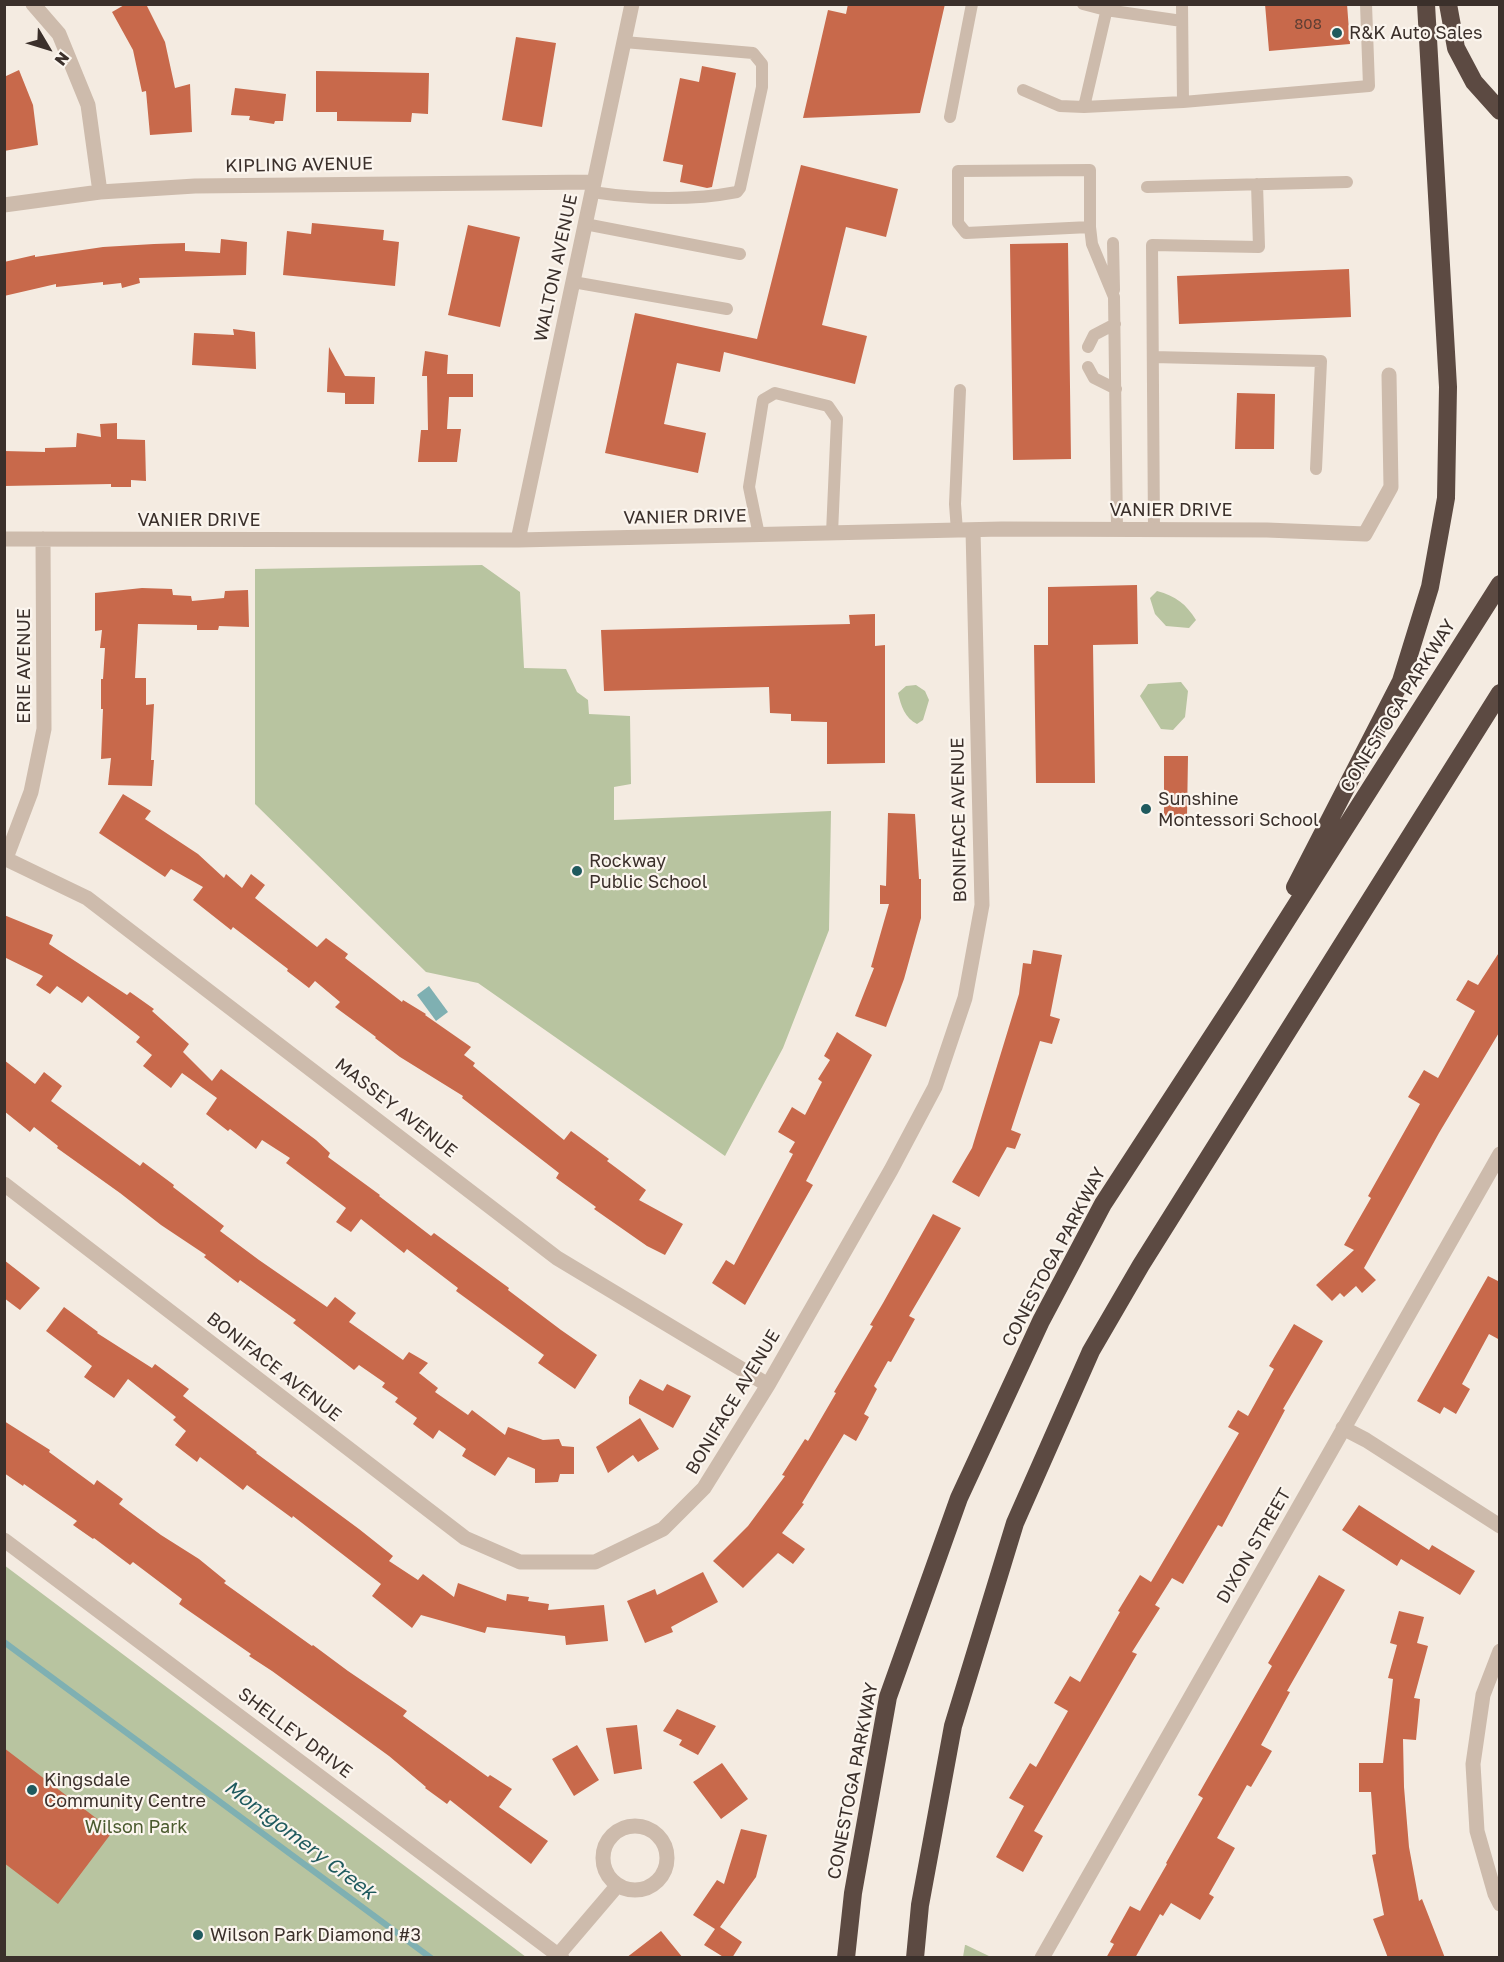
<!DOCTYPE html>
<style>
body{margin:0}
#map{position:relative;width:1504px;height:1962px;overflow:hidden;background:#f4ebe1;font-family:"Golos Text",sans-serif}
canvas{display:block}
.frame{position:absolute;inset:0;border:6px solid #3b302b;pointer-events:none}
.north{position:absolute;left:18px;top:18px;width:60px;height:60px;-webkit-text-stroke:4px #fbf5ee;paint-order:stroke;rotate:128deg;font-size:16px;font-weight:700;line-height:24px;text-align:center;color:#3b302b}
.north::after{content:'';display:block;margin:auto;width:21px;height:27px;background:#3b302b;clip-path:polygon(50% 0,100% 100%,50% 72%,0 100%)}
</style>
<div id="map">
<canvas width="1504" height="1962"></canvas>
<div class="frame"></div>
<div class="north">N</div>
</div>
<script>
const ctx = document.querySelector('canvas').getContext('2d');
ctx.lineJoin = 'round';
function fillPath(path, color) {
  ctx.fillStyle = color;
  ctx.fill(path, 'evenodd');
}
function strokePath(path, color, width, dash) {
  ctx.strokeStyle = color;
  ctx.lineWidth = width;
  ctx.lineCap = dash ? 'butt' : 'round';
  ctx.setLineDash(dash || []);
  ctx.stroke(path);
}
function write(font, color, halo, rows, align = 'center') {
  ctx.font = font + ' "Golos Text",sans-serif';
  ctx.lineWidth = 4.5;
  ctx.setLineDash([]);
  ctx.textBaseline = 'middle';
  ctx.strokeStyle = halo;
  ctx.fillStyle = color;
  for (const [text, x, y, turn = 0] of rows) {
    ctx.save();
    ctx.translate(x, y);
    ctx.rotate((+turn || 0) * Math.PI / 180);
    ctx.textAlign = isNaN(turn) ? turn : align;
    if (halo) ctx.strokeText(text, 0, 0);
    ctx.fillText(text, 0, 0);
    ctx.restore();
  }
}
const green = new Path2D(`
 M482,565L520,592L524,668L566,669L577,692L588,700L589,714L630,716L631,784L614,787V820L831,811L829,930L783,1048L725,1156L478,983L426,972L255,804V569Z
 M1157,591C1176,596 1186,604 1196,620L1189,628L1166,626L1155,614L1150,598Z
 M1181,682L1188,691L1185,717L1173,730L1161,729L1140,696L1148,684Z
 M916,685L925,691L929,700L923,720L917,724C905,718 901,706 898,693L906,686Z
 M4,1565L526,1957H5Z
 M965,1945H966L991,1957H963Z`);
const water = new Path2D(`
 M429,986L448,1012L436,1021L417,995Z`);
const stream = new Path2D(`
 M4,1642L431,1958`);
const building = new Path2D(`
 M126,4H146L165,42L175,88L190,84L192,132L150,135L146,91L142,92L133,50L112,12Z
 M848,4H945L920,113L803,118L828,10L846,14Z
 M1265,4H1347L1350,44L1269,51Z
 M516,37L556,43L542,127L502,120Z
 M702,66L736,73L712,187L707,188L680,182L683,165L663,161L680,78L699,82Z
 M19,70L33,105L38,145L4,151V77Z
 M316,71L429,73L428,114L412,113L411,122L337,121V112H316Z
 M235,88L286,94L283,121H275L274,124L249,120L250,116L231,115Z
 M801,165L898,189L886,237L846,227L822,325L867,336L855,384L724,352L720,372L677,363L664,424L706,433L698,473L605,453L635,313L757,339Z
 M312,223L384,230L383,240L399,242L395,286L283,275L287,231L311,234Z
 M468,225L520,237L500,327L448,315Z
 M221,239L247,242L246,275L139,278L140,283L122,288L121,283L103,285V282L56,287V284L4,296V262L35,255V257L103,247L154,244L185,243V251L220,253Z
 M1068,243L1071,459L1013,460L1010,244Z
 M1349,269L1351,317L1179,324L1177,276Z
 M233,329L255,332L256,369L192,365L194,333L234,335Z
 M329,347L345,376L375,377L374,404H345V393L327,392Z
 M425,351L448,355L447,374H473V397H449L447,429H461L457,462H418L421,430H428L427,376H422Z
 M1237,393L1275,394L1274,449H1235Z
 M117,423V439L145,440L146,481L131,480V487H111V484L4,486V451L45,452V448L76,447L77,433L101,437L100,424Z
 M1137,585L1138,644L1093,645L1095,783H1036L1034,645H1048V587Z
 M142,588L172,589L173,595L191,596L192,601L224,598L225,591L248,590L249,627L219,626L218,630H197V625L138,624L135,678H146V705L154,704L151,760H154L152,786L108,785L111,758L101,759L103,709H101V679H103L105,648H100L102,630L95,631V593Z
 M875,614V646L885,645V763L827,764V722L791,721V714L770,713L769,687L604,691L601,630L850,624L849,615Z
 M1164,756H1188L1187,817H1164Z
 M123,794L151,811L145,819L198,854L224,878L226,874L242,888L251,874L265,885L255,898L317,947L326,938L348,954L345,958L402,1002L403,1000L426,1014L425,1015L471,1047L464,1055L475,1063L473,1066L564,1140L571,1131L609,1159L607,1161L646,1190L639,1200L683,1224L665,1255L647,1246L594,1209L596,1207L556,1178L559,1173L462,1098L463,1096L400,1057L375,1038L376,1037L335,1007L340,1002L315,981L309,988L287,971L288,969L233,927L231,930L193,900L203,887L171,869L165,877L99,833Z
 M888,813L915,814L919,879H921V918L904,979L886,1027L855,1016L874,968L871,967L889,904H880V885L886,886Z
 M4,915L53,935L49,944L127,995L130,992L154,1009L152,1011L189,1044L183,1052L212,1081L221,1069L316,1140L330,1153L328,1157L380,1195L379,1196L431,1236L434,1233L509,1288L508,1290L561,1330L597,1355L575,1389L538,1363L544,1355L456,1291L458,1288L407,1249L404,1253L361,1219L351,1232L336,1222L346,1208L286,1163L290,1158L262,1140L256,1149L230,1129L228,1131L206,1114L217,1098L182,1073L171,1088L143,1066L152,1055L136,1042L140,1037L88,996L82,1003L57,986L50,994L36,985L43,976L4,957Z
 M1033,950L1062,955L1050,1016L1060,1019L1052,1044L1040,1041L1011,1130L1021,1134L1015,1149L1007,1147L979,1197L952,1182L972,1148L1019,994L1023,963L1031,964Z
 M1500,951V1031L1439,1133L1364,1268L1376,1280L1362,1293L1356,1286L1344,1297L1340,1293L1332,1301L1316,1285L1354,1250L1344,1245L1371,1198L1368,1196L1420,1104L1408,1097L1424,1070L1438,1078L1475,1011L1456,1000L1468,980L1478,985Z
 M837,1032L872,1055L806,1181L813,1185L745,1305L712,1283L726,1260L734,1265L793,1154L789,1152L795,1142L778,1132L792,1107L805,1115L822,1082L818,1079L830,1060L824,1056Z
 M4,1060L35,1084L44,1072L62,1086L51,1101L140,1166L143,1162L174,1185L173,1187L224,1226L220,1231L259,1260L327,1307L335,1297L356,1313L349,1322L403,1360L409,1352L428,1363L419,1373L438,1388L435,1392L468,1415L472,1410L505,1435L508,1427L543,1440L559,1439L562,1446L574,1447V1474H560L558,1482L535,1483V1469L508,1457L495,1476L462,1456L466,1449L439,1430L433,1439L413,1424L417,1418L395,1402L398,1398L382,1387L385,1383L359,1365L354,1370L293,1323L296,1320L240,1280L238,1283L204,1257L206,1255L161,1225L120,1193L57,1148L58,1146L34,1127L30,1132L4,1111Z
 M933,1214L961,1228L909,1316L915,1319L891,1362L888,1361L874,1386L877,1389L864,1414L869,1417L856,1441L844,1434L802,1503L804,1504L782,1533L805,1549L793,1564L778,1553L743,1588L713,1561L748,1526L785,1476L782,1475L805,1439L808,1441L836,1393L834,1392L873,1326L870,1325L883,1303Z
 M4,1260L40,1288L20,1310L4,1298Z
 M1488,1276L1500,1282V1340L1489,1334L1462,1384L1470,1389L1456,1414L1444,1407L1440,1414L1417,1401Z
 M64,1307L98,1332L97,1333L152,1368L155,1364L189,1389L183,1396L257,1452L256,1453L359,1529L393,1556L389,1561L418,1580L423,1574L454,1597L458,1583L506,1601L507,1594L529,1597L528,1601L549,1604L548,1610L604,1605L608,1641L566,1645L565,1636L487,1627L485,1633L421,1615L412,1628L372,1596L381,1584L293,1516L292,1518L247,1485L243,1490L200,1457L197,1462L175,1445L186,1431L173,1420L176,1417L128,1379L114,1398L84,1377L92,1366L46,1331Z
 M1294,1324L1323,1341L1283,1409L1285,1410L1222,1527L1218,1525L1183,1584L1172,1578L1155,1605L1160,1608L1132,1652L1137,1654L1034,1831L1043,1836L1023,1872L996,1857L1024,1806L1009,1798L1030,1763L1036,1767L1068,1711L1054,1703L1070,1676L1080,1682L1120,1612L1118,1611L1140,1575L1151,1582L1239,1433L1228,1427L1238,1410L1248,1416L1274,1369L1269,1366Z
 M640,1379L663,1391L667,1384L691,1396L673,1428L629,1404V1397Z
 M640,1418L659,1449L638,1462L633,1455L608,1473L596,1447Z
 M4,1421L50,1450L49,1452L94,1485L97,1480L123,1499L119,1504L161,1535L199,1559L226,1581L224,1583L312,1646L313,1645L348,1671L407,1711L403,1716L488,1777L490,1775L512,1789L499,1807L548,1841L531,1864L450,1800L447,1804L425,1788L426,1787L389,1756L272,1671L249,1656L251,1654L179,1604L182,1599L133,1562L130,1565L94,1538L93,1539L73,1525L77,1521L24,1484L23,1486L4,1473Z
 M1359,1505L1429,1550L1432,1545L1475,1571L1460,1595L1401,1559L1397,1566L1342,1530Z
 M703,1572L718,1602L671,1627L673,1632L645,1643L627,1601L655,1589L657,1595Z
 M1319,1575L1345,1590L1287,1691L1290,1692L1261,1745L1272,1751L1251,1787L1247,1785L1217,1838L1235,1848L1209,1894L1214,1897L1200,1920L1171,1903L1163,1916L1160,1914L1135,1958H1106L1114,1944L1110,1942L1130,1906L1140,1911L1167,1864L1166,1863L1203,1798L1198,1795L1272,1666L1268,1663Z
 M1399,1611L1424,1617L1417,1643L1428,1646L1414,1698L1420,1699L1416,1740L1403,1739L1404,1787L1409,1847L1419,1901L1422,1899L1445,1958H1388L1373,1919L1384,1915L1372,1855L1376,1854L1371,1792H1359V1763H1383L1393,1679L1388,1678L1397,1645L1390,1643Z
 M677,1709L716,1726L698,1755L679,1745L682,1740L663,1731Z
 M637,1725L642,1769L614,1774L606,1728Z
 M577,1745L599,1780L574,1796L552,1759Z
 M4,1748L113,1831L58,1904L4,1863Z
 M722,1763L748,1799L721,1819L693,1782Z
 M741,1829L767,1835L756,1877L720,1927L742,1942L732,1958H725L704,1945L715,1929L693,1915L717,1880L724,1884Z
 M661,1931L683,1958H626Z`);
const service = new Path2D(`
 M1083,4L1106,10L1182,21
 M1108,4L1084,107L1183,102L1369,86L1366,4
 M1182,4L1183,102
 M1023,90L1060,106L1084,107
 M950,117L972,4
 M1147,187L1347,182
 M592,192C639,199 690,201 737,192L740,188L762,87V64L753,53L624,42
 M585,224L740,254
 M1090,227L966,233L958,223V171L1090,170V227L1092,244L1114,297L1117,530
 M1113,243L1114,290
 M573,282L727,309
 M1088,347L1094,335L1115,324
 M1153,357L1321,361L1316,469
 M1088,367L1094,378L1116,389
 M1154,530L1152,245L1259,247L1257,184
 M957,531L955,504L960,390
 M759,535L749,487L763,400L775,393L828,406L837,419L832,533`);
const minor = new Path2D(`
 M33,4L59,34L88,105L100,192
 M4,205L100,192L195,186L594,182
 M4,539L518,540L1002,529L1267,530L1365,534L1391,487L1389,375
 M518,540L632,4
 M4,858L87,898L557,1258L768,1385
 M6,858L31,792L44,729L43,539
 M4,1184L465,1538L520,1562H595L663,1529L704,1488L768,1385L891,1170L935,1087L965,998L982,905L973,530
 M1343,1428L1366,1440L1500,1526
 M4,1540L562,1958
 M1500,1651L1483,1695L1473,1764L1477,1831L1495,1894L1500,1904
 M603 1858a32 32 0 1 1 64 0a32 32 0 1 1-64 0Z
 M559,1954L617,1886
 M1042,1958L1500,1154`);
const motorway = new Path2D(`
 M1448,4L1456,48L1474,82L1500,111
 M1295,887L1401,681L1430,587L1446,498L1448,387L1426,4
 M846,1958L853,1893L888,1697L959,1498L1041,1321L1103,1204L1241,992L1500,584
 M915,1958L920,1905L953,1726L1015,1523L1091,1351L1141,1265L1500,693`);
const markers = [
 [1337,33,6,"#1f5a5e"],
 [1146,809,6,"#1f5a5e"],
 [577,871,6,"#1f5a5e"],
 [32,1790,6,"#1f5a5e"],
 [198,1935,6,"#1f5a5e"]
];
const numberNames = [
 ["808",1308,24]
];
const poiNames = [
 ["R&K Auto Sales",1349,33],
 ["Sunshine",1158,799],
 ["Montessori School",1158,820],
 ["Rockway",589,861],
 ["Public School",589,882],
 ["Kingsdale",44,1780],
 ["Community Centre",44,1801],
 ["Wilson Park Diamond #3",210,1935]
];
const streetNames = [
 ["KIPLING AVENUE",299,165,-1],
 ["WALTON AVENUE",556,268,-78],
 ["VANIER DRIVE",1171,510],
 ["VANIER DRIVE",685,517,-1],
 ["VANIER DRIVE",199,520],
 ["ERIE AVENUE",24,666,-90],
 ["CONESTOGA PARKWAY",1398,706,-58],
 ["BONIFACE AVENUE",959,820,-91],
 ["MASSEY AVENUE",396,1108,38],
 ["CONESTOGA PARKWAY",1054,1257,-62],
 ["BONIFACE AVENUE",274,1367,38],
 ["BONIFACE AVENUE",733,1402,-59],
 ["DIXON STREET",1254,1546,-60],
 ["SHELLEY DRIVE",295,1733,37],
 ["CONESTOGA PARKWAY",853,1781,-79]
];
const parkNames = [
 ["Wilson Park",136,1827]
];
const waterNames = [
 ["Montgomery Creek",300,1840,37]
];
fillPath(green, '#b8c4a0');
fillPath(water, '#7fb0b2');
strokePath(stream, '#7fb0b2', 6);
fillPath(building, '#c8694b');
strokePath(service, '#cdbbac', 12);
strokePath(minor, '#cdbbac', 15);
strokePath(motorway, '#5c4a42', 18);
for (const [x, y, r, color] of markers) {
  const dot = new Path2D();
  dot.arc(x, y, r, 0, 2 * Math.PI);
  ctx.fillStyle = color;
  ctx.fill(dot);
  strokePath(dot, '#fbf5ee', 2);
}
write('15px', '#5e3e33', null, numberNames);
write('18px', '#3b302b', '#fbf5ee', poiNames, 'left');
write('18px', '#3b302b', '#fbf5ee', streetNames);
write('18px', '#4a5a2e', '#fbf5ee', parkNames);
write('italic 20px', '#1f5a5e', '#fbf5ee', waterNames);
</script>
